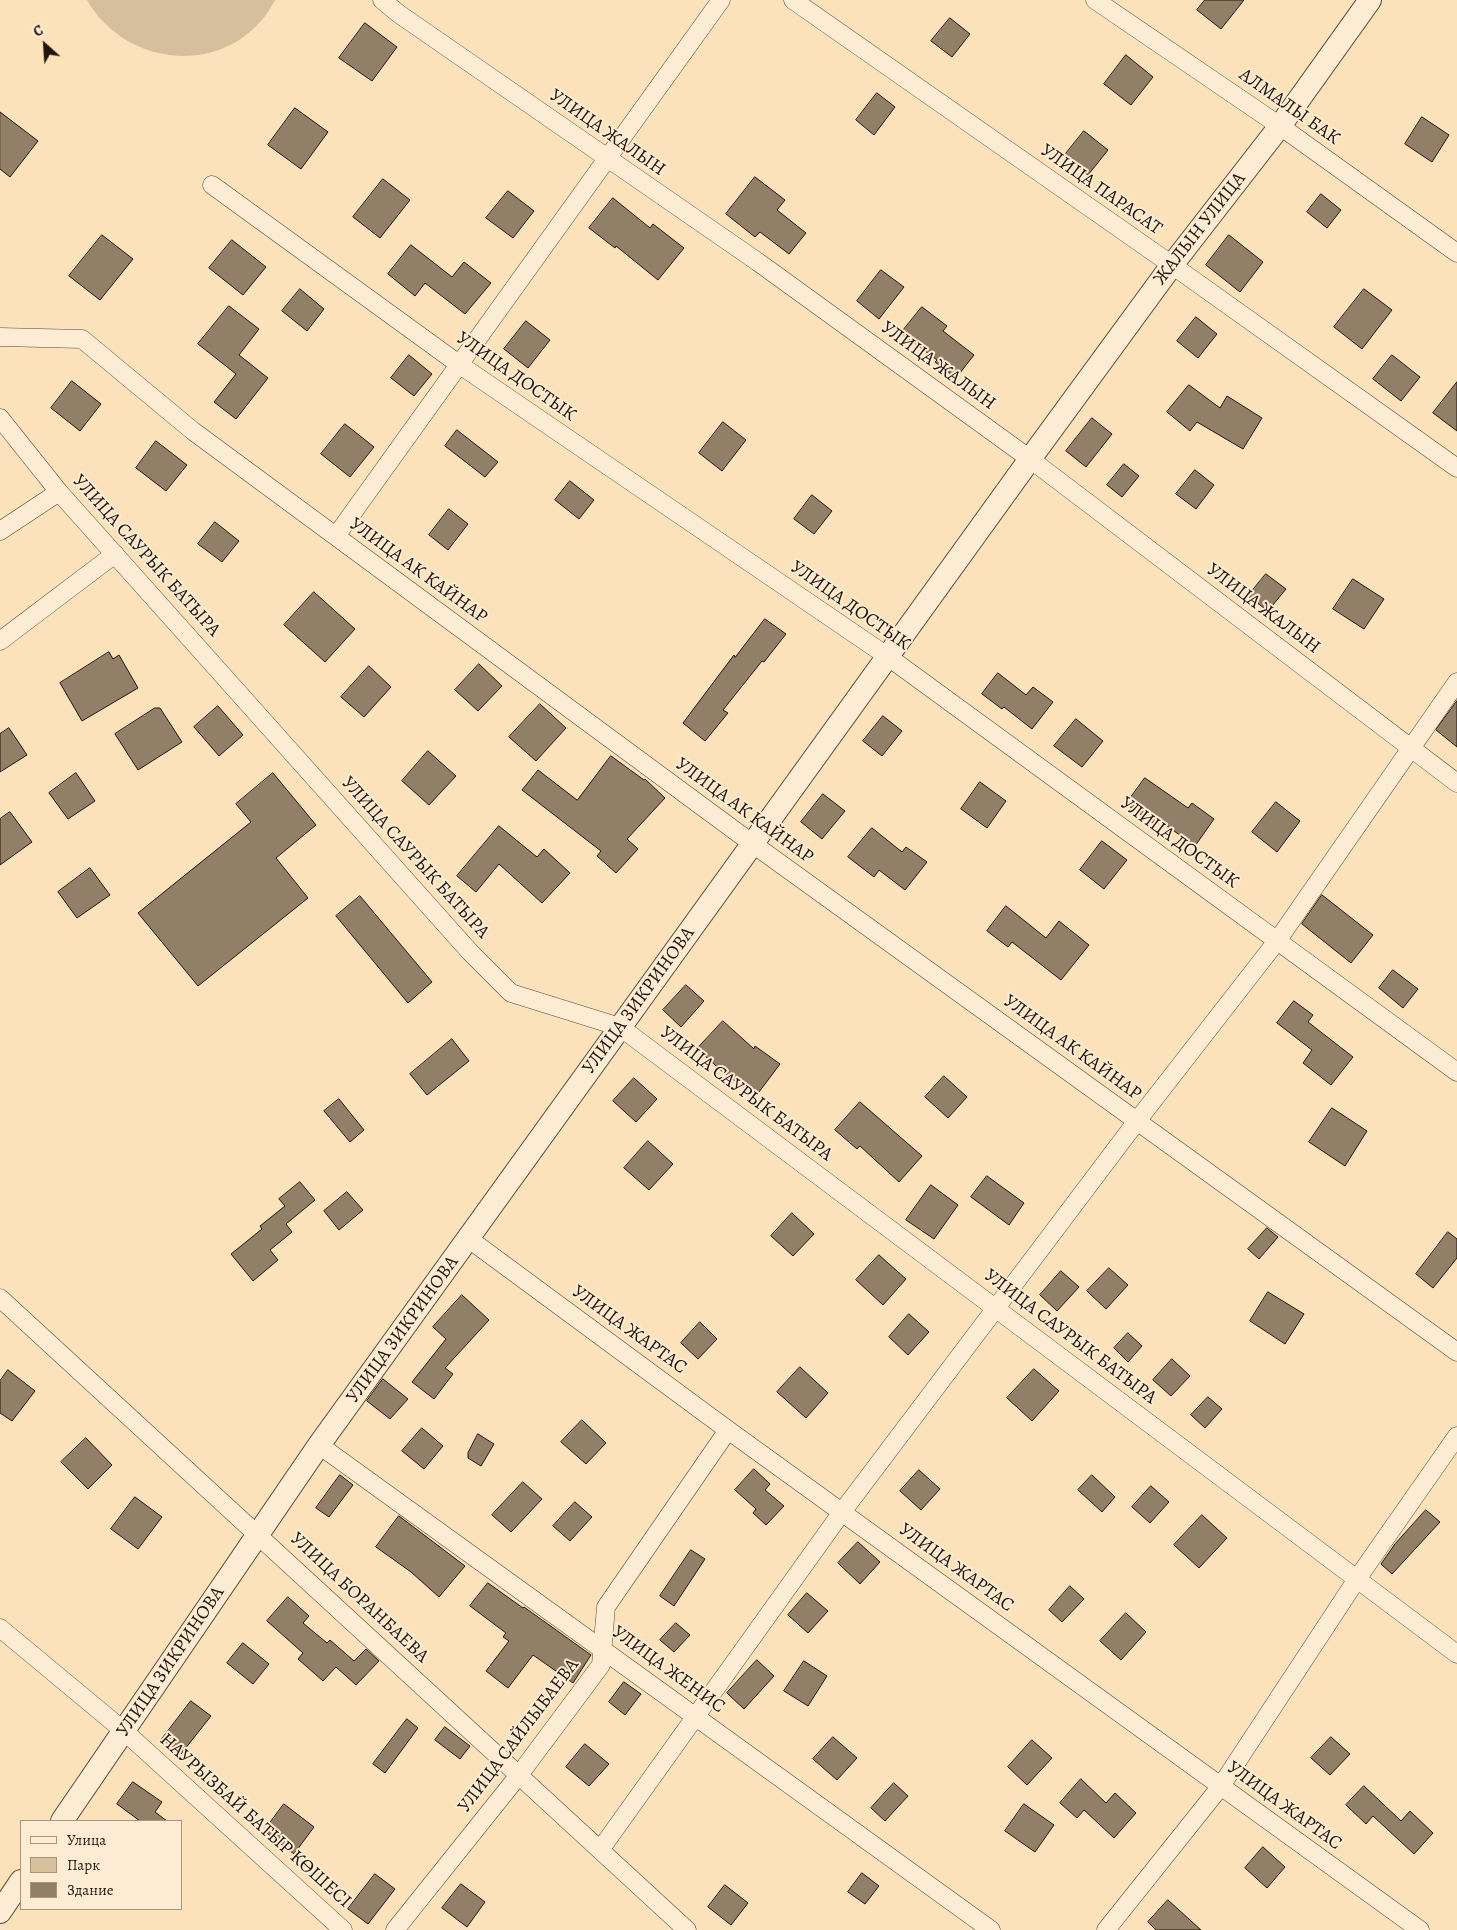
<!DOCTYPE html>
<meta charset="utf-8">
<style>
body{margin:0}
#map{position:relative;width:1457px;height:1930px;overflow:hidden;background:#fbe2bb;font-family:Alegreya,serif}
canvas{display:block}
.legend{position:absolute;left:20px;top:1820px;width:162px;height:90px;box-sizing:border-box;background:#fcecd3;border:1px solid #a49683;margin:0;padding:6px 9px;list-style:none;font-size:15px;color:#20140b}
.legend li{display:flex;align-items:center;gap:10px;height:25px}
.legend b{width:25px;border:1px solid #a49683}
.north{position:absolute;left:20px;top:20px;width:50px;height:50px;-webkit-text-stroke:4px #fcecd3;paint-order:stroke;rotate:334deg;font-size:14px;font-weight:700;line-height:20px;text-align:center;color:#20140b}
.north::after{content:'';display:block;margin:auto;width:18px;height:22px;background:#20140b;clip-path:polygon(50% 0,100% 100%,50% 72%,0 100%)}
</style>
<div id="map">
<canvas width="1457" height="1930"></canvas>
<ul class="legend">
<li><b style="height:6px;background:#fcecd3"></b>Улица</li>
<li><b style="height:14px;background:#d6bf9d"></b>Парк</li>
<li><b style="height:14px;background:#927f67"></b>Здание</li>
</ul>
<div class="north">С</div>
</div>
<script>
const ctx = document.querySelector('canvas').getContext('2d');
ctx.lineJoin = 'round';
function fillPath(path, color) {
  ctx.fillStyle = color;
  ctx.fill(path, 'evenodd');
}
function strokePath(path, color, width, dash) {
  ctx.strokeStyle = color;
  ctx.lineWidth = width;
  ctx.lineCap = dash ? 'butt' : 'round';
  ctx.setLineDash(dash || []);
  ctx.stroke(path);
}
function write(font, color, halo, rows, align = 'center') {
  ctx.font = font + ' Alegreya,serif';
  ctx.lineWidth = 4;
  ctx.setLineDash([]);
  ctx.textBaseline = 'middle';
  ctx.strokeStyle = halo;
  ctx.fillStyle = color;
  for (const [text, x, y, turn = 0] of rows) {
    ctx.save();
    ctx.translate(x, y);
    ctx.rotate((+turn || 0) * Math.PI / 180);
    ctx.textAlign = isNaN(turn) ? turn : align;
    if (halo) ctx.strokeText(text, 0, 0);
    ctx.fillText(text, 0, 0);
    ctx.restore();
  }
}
const green = new Path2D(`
 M87,0H275C271,7 266,16 260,22C211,77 122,62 87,0Z`);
const building = new Path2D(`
 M1205,0H1244L1221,29L1197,10Z
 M950,18L970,34L952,57L931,41Z
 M365,23L397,47L372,81L339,58Z
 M1126,55L1153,77L1131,105L1104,84Z
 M877,93L895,107L874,135L856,120Z
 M295,108L328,132L301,169L268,145Z
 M0,112L38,141L10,177L0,169Z
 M1422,117L1449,135L1432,162L1405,144Z
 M1084,131L1108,150L1088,175L1064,156Z
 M755,177L785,200L777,210L806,233L789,254L760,232L755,237L726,214Z
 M383,179L410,200L380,238L353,217Z
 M508,191L534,211L513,238L486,218Z
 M1321,194L1341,210L1327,228L1307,212Z
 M613,198L650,228L653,224L684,248L658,280L616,246L615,248L589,228Z
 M102,235L133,259L100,300L69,276Z
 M1229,235L1263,262L1240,292L1206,265Z
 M232,240L266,267L243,295L209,268Z
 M411,245L452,277L464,262L491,283L465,314L425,283L415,296L388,274Z
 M881,270L904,287L879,319L857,301Z
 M300,289L324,309L307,331L282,311Z
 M1364,289L1392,310L1362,349L1334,327Z
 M229,306L259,329L239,355L268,378L236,419L214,402L236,374L198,344Z
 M922,307L947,326L943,331L974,355L956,378L935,362L937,360L901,333Z
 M1196,317L1217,334L1198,358L1177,341Z
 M526,321L550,340L528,368L504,349Z
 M409,355L432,374L414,396L391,378Z
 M1392,355L1420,377L1401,401L1373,379Z
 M72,381L101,404L80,431L51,408Z
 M1457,382V431L1433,413Z
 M1189,385L1220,408L1227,396L1262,418L1243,449L1197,422L1190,431L1167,412Z
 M1092,418L1112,434L1086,467L1066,451Z
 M723,422L746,440L722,471L699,453Z
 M345,424L374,447L350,477L321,454Z
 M457,430L498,462L485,477L445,446Z
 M156,441L187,465L166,491L136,468Z
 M1124,464L1139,476L1122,497L1107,485Z
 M1195,470L1214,485L1196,509L1176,494Z
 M570,481L594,500L579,519L555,500Z
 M812,495L832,511L814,534L794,519Z
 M449,509L468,524L448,550L429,535Z
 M215,522L239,541L222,562L198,544Z
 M1266,574L1286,589L1268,611L1248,596Z
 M1353,579L1384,599L1364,629L1333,609Z
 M314,592L355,629L325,662L284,625Z
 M765,619L786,634L764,662L762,661L723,710L728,713L705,741L683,723L734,655L735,657Z
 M109,652L113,659L119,655L138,688L82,721L60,683Z
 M479,664L502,686L478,711L455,690Z
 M369,666L391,687L364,717L341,697Z
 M998,673L1026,695L1033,687L1053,702L1032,729L1004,707L1002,709L982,694Z
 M1457,701V747L1436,730Z
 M540,704L566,728L536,761L509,737Z
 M218,706L243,735L219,756L194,727Z
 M155,708H160L182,742L138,770L115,734Z
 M883,716L902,731L882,756L863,741Z
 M1076,719L1103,741L1082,767L1054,746Z
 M9,728L27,755L0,772V734Z
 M428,751L456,776L429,805L402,781Z
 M611,756L644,780L645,779L665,798L627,839L638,849L616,873L597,856L601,851L522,790L538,770L577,800Z
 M76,773L95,801L68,819L49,793Z
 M273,773L316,825L276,858L308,898L198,986L138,913L251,822L236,804Z
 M1145,778L1188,808L1192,803L1214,819L1195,846L1156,818L1153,823L1126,804Z
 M980,782L1006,801L987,828L961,809Z
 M823,794L845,811L822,839L801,822Z
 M1276,802L1300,821L1277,852L1252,832Z
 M10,812L32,842L0,865V819Z
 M499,826L537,857L544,849L570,873L542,903L499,864L476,892L457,876Z
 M872,828L902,852L906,847L927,862L905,890L879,870L874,877L848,857Z
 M1102,841L1127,860L1104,889L1080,870Z
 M90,868L110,895L77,918L58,892Z
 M1322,895L1373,935L1351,963L1302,924Z
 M360,896L432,982L408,1003L336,916Z
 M1006,906L1046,938L1059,921L1089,945L1061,980L1012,942L1008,947L987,931Z
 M1393,970L1418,989L1403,1008L1379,988Z
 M686,985L704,1001L681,1027L663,1010Z
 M1294,1001L1313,1015L1308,1022L1353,1057L1331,1085L1303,1063L1312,1050L1277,1023Z
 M723,1021L754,1049L755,1046L780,1064L756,1096L724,1073L697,1049Z
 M452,1039L469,1061L427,1095L410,1074Z
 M944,1076L967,1097L948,1118L925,1097Z
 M634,1078L657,1099L636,1122L613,1101Z
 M339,1099L364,1130L350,1142L324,1111Z
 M860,1102L922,1156L899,1182L860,1146L857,1149L835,1130Z
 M1332,1108L1367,1131L1345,1166L1309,1142Z
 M648,1141L673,1164L649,1190L624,1168Z
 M987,1176L1024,1203L1009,1225L971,1197Z
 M300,1182L315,1200L286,1224L292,1232L270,1250L278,1260L253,1281L231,1254L262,1229L260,1226L285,1206L279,1199Z
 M931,1185L958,1205L934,1239L906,1220Z
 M347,1192L363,1210L339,1230L324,1211Z
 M792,1213L814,1234L793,1256L771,1236Z
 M1267,1228L1278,1237L1259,1259L1248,1249Z
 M1448,1232L1457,1239V1258L1433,1288L1416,1274Z
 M879,1255L906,1279L883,1305L856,1280Z
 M1109,1268L1128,1285L1106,1309L1087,1291Z
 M1061,1271L1079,1287L1057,1311L1040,1295Z
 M1268,1292L1304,1314L1285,1344L1250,1321Z
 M462,1295L489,1320L445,1368L453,1374L434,1399L412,1382L446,1339L433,1327Z
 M909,1314L929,1332L908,1355L889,1337Z
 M700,1322L717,1339L698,1359L681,1343Z
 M1128,1333L1142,1346L1128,1362L1114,1348Z
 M1172,1359L1190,1376L1171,1396L1153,1380Z
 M800,1367L828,1393L806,1418L777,1392Z
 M1034,1369L1059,1391L1032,1421L1007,1398Z
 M8,1370L35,1391L12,1421L0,1413V1381Z
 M383,1379L408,1399L390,1419L367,1401Z
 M1208,1397L1222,1409L1205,1428L1191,1415Z
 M582,1420L606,1443L586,1464L561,1442Z
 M422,1428L443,1446L424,1469L402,1451Z
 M478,1434L494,1444L481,1466L468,1458V1453Z
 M86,1438L112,1465L88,1489L61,1462Z
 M754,1469L770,1484L765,1490L784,1506L766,1525L753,1513L756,1509L735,1490Z
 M919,1470L940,1489L921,1510L900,1491Z
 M340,1475L353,1485L329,1517L316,1508Z
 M1092,1475L1115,1497L1102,1512L1078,1490Z
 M523,1482L542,1499L511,1532L492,1515Z
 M1151,1486L1169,1502L1150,1523L1132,1507Z
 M135,1497L162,1517L138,1549L111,1529Z
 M575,1502L592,1517L570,1541L553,1526Z
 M1426,1510L1440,1522L1392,1574L1381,1564L1395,1544Z
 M1202,1515L1227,1538L1199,1568L1174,1545Z
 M399,1516L465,1566L439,1597L411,1572L376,1547Z
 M858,1542L880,1562L860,1584L838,1563Z
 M691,1550L705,1559L674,1606L660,1596Z
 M488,1583L523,1608L524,1607L591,1655L573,1683L533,1655L508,1688L486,1671L509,1641L503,1637L506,1633L470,1606Z
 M1070,1586L1084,1599L1062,1622L1049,1610Z
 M807,1593L828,1611L808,1633L788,1615Z
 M288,1597L309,1616L303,1623L327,1643L330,1640L354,1661L366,1649L379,1661L356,1685L336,1667L323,1681L298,1659L303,1653L267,1621Z
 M1126,1613L1146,1632L1121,1660L1100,1641Z
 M676,1623L690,1635L674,1652L660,1640Z
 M243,1643L269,1664L253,1684L227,1663Z
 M757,1660L774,1676L744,1709L727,1693Z
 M804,1661L827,1676L808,1706L784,1691Z
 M624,1682L641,1694L625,1715L609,1702Z
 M191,1701L211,1716L181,1754L162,1739Z
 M407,1719L418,1728L385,1773L373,1764Z
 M445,1727L470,1746L460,1759L435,1740Z
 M833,1737L857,1758L837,1780L813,1759Z
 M1331,1737L1350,1754L1330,1775L1311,1758Z
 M1032,1740L1052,1758L1027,1785L1008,1767Z
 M585,1744L609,1764L589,1786L566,1767Z
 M1081,1779L1106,1803L1115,1793L1136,1813L1114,1838L1084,1810L1077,1818L1060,1803Z
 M133,1782L162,1802L155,1812L167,1821H140L117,1804Z
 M894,1783L908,1796L885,1821L871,1808Z
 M1364,1786L1401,1821L1410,1811L1433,1833L1414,1854L1373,1816L1366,1824L1346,1805Z
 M284,1804L314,1827L294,1854L264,1831Z
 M1024,1804L1054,1825L1035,1852L1005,1831Z
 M1263,1847L1285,1867L1267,1888L1245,1868Z
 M862,1873L879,1886L865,1904L848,1892Z
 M375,1874L395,1889L368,1924L348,1909Z
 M461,1884L485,1902L467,1927L442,1908Z
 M725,1885L748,1903L731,1925L708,1907Z
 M1168,1900L1201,1930H1156L1148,1922Z`);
const minor = new Path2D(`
 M382,0L399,14L758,262L1030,459L1457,783
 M793,0L1172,265L1457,468
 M1095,0L1280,126L1457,253
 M212,185L460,365L887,656L1457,1072
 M0,337L82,339L193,431L753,844L1457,1352
 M0,418L59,492L470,952L511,993L620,1027L1457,1654
 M0,531L59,492
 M336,536L721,0
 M0,641L115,554
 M469,1239L728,1430L1420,1930
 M0,1298L687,1930
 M319,1445L991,1930
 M0,1628L124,1731L343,1930
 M600,1850L842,1512L1137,1121L1277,941L1457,682
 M395,1930L519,1775L601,1665L606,1607L728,1430
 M1106,1930L1221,1786L1357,1579L1457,1436`);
const tertiary = new Path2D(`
 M62,1821L319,1445L1030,459L1172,265L1280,126L1370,0
 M0,1912L21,1881`);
const streetNames = [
 ["АЛМАЛЫ БАК",1289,107,35],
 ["УЛИЦА ЖАЛЫН",607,133,35],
 ["УЛИЦА ПАРАСАТ",1101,190,35],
 ["ЖАЛЫН УЛИЦА",1200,229,-52],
 ["УЛИЦА ЖАЛЫН",938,366,36],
 ["УЛИЦА ДОСТЫК",516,377,35],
 ["УЛИЦА САУРЫК БАТЫРА",146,556,48],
 ["УЛИЦА АК КАЙНАР",418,571,36],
 ["УЛИЦА ДОСТЫК",850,606,35],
 ["УЛИЦА ЖАЛЫН",1263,609,37],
 ["УЛИЦА АК КАЙНАР",744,811,36],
 ["УЛИЦА ДОСТЫК",1179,843,36],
 ["УЛИЦА САУРЫК БАТЫРА",415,858,48],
 ["УЛИЦА ЗИКРИНОВА",639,1001,-54],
 ["УЛИЦА АК КАЙНАР",1072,1048,36],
 ["УЛИЦА САУРЫК БАТЫРА",746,1094,37],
 ["УЛИЦА ЗИКРИНОВА",403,1330,-54],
 ["УЛИЦА ЖАРТАС",629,1330,36],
 ["УЛИЦА САУРЫК БАТЫРА",1070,1337,37],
 ["УЛИЦА ЖАРТАС",956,1568,36],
 ["УЛИЦА БОРАНБАЕВА",359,1598,43],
 ["УЛИЦА ЗИКРИНОВА",171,1662,-56],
 ["УЛИЦА ЖЕНИС",668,1670,36],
 ["УЛИЦА САЙЛЫБАЕВА",519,1736,-53],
 ["УЛИЦА ЖАРТАС",1284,1806,36],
 ["НАУРЫЗБАЙ БАТЫР КӨШЕСІ",255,1821,42]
];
fillPath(green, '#d6bf9d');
fillPath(building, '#927f67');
strokePath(building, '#20140b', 1);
strokePath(minor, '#574837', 19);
strokePath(tertiary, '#574837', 24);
strokePath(minor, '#fcecd3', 18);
strokePath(tertiary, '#fcecd3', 22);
write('19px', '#20140b', '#fcecd3', streetNames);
</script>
